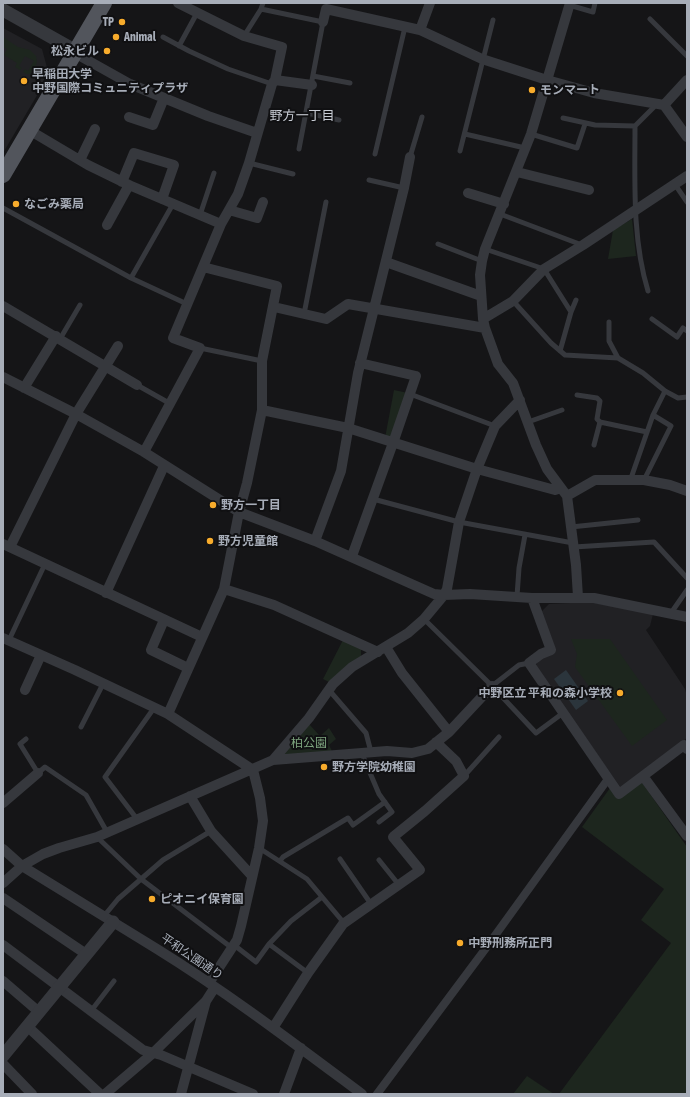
<!DOCTYPE html>
<meta charset="utf-8">
<style>
body{margin:0}
#map{position:relative;width:690px;height:1097px;overflow:hidden;background:#151517;font-family:"Asap Condensed",sans-serif}
canvas{display:block}
.frame{position:absolute;inset:0;border:4px solid #a7adb8;pointer-events:none}
</style>
<div id="map">
<canvas width="690" height="1097"></canvas>
<div class="frame"></div>
</div>
<script>
const ctx = document.querySelector('canvas').getContext('2d');
ctx.lineJoin = 'round';
function fillPath(path, color) {
  ctx.fillStyle = color;
  ctx.fill(path, 'evenodd');
}
function strokePath(path, color, width, dash) {
  ctx.strokeStyle = color;
  ctx.lineWidth = width;
  ctx.lineCap = dash ? 'butt' : 'round';
  ctx.setLineDash(dash || []);
  ctx.stroke(path);
}
function write(font, color, halo, rows, align = 'center') {
  ctx.font = font + ' "Asap Condensed","Noto Sans JP",sans-serif';
  ctx.lineWidth = 4;
  ctx.setLineDash([]);
  ctx.textBaseline = 'middle';
  ctx.strokeStyle = halo;
  ctx.fillStyle = color;
  for (const [text, x, y, turn = 0] of rows) {
    ctx.save();
    ctx.translate(x, y);
    ctx.rotate((+turn || 0) * Math.PI / 180);
    ctx.textAlign = isNaN(turn) ? turn : align;
    if (halo) ctx.strokeText(text, 0, 0);
    ctx.fillText(text, 0, 0);
    ctx.restore();
  }
}
const built = new Path2D(`
 M3,28L42,49L49,75L3,153Z
 M591,602L653,614L650,626L646,630L685,689L687,696V738L621,788L535,667L539,659L556,651L541,612L549,604Z`);
const green = new Path2D(`
 M3,37L18,47L30,50L36,56L37,61L36,65L30,74H26L23,72L25,69L28,71L34,61L25,56L19,66L22,68L20,70L15,67L17,63L4,55L7,49L3,47Z
 M632,219L636,256L608,259L613,230Z
 M394,390L408,393L392,441L385,438Z
 M571,639H610L667,720L632,746L575,667L577,654Z
 M343,640L361,647V658L329,682L323,679Z
 M309,724L320,736L329,728L336,739L329,745L333,753L284,757L283,754Z
 M641,781L687,847V1094H559L671,943L641,920L664,889L582,827L610,788L619,798Z
 M527,1076L554,1094H513Z`);
const water = new Path2D(`
 M566,670L588,701L576,710L554,679Z`);
const service = new Path2D(`
 M569,5L593,12L595,3
 M261,9L323,22L299,149
 M650,19L687,56
 M244,36L261,9L263,3
 M163,37L189,51L228,69L272,84
 M179,46L197,13
 M313,76L350,83
 M307,113L339,120
 M563,118L595,125L635,126
 M465,134L525,148
 M531,134L577,148L585,124
 M460,151L493,20
 M375,154L405,27
 M410,157L422,117
 M249,163L293,174
 M369,180L404,188
 M674,183L687,202
 M3,208L131,278L187,304
 M500,214L582,245
 M200,215L214,173
 M438,244L482,261
 M485,249L544,269L571,312
 M131,278L173,204
 M648,291C632,239 635,181 635,126L657,104
 M513,301L551,343L565,355L618,358L643,373L665,391L678,398L687,397
 M304,314L326,202
 M652,319L677,337L683,328L687,331
 M609,322V341L618,358
 M60,339L80,305
 M200,348L262,361
 M560,351L571,312L576,300
 M137,385L169,403
 M410,394L495,426
 M577,395L597,398L600,401L597,419L600,422
 M528,422L562,410
 M594,445L600,422L647,432
 M644,480L671,426L653,415
 M630,481L653,415L665,391
 M373,499L459,522L573,543
 M571,527L638,520
 M574,547L654,542L687,578
 M517,596L519,568L525,535
 M671,613L687,590
 M424,619L492,686L536,733L563,713
 M9,640L45,564
 M492,686L519,665L529,663
 M329,690L366,733L371,752
 M81,727L103,684
 M26,739L20,744L38,773L45,767L86,795L107,832
 M362,754L379,794L392,812L379,822
 M464,776L499,737
 M137,819L105,777L154,708
 M97,837L141,879L232,948
 M259,848L307,879L344,923
 M340,859L371,904
 M379,860L399,885
 M280,861L283,857L348,818L353,825L385,802
 M104,916L118,899L163,860L211,831
 M269,944L291,921L322,897
 M234,945L256,962L269,944L308,973
 M91,1011L114,981`);
const pedestrian = new Path2D(`
 M377,1094L486,948L608,779`);
const minor = new Path2D(`
 M570,3L531,134L485,249L482,261L480,275L483,319L485,328L498,364L513,383L536,445L547,469L567,496L576,565L578,597
 M323,22L326,9L420,30L482,59L547,80L594,93L664,105L687,137
 M420,30L430,3
 M76,51L80,56L130,84L208,116L257,133
 M275,80L312,85
 M664,105L687,80
 M129,117L153,125L164,98
 M29,130L88,165L129,185L221,224
 M80,160L95,129
 M517,172L589,190
 M122,182L134,153L174,165L162,199
 M468,193L504,204
 M229,210L257,218L263,202
 M107,225L129,185
 M386,262L481,296
 M3,306L137,385
 M274,307L326,319L348,304L485,328
 M483,319L513,301L544,269L583,245L687,176
 M3,377L76,414L144,452L239,512L315,541L434,594L444,595L470,594L532,598H594L687,617
 M24,388L56,336
 M262,410L348,428L477,469L555,490L561,488
 M144,452L200,348L173,338L221,224L238,194L249,163L272,84L275,80L282,47L244,36L178,3
 M567,496L595,480H644L670,485L687,491
 M315,541L341,471L358,373L404,188L410,157
 M3,544L202,637
 M10,547L76,414L118,346
 M352,556L393,443L416,376L360,363
 M224,589L274,605L378,652
 M106,593L164,466
 M532,598L551,650L541,654L529,663L619,794L643,776L687,836
 M164,620L151,650L188,668
 M3,638L75,670L168,714L253,770L260,798L263,821L259,848L241,926L237,940L209,983
 M386,647L402,673L449,732
 M25,690L41,655
 M168,714L224,589L239,512L247,483L262,410V361L277,286L203,267
 M273,760L309,718L333,684L352,667L408,633L424,619L444,595L447,589L459,522L477,469L495,426L520,400
 M643,776L684,745L687,749
 M190,796L211,831L252,876
 M3,803L38,773
 M3,849L22,866C67,894 112,921 157,949C228,993 295,1044 362,1094
 M3,883L22,866L43,854L59,848L97,837L273,760L387,751L412,753L428,749L449,732L492,686
 M3,898L86,954
 M3,945L143,1050L161,1055L253,1094
 M3,981L39,1012
 M27,1026L100,1094
 M273,1028L308,973L343,924L420,870L393,837L425,811L464,776L456,761L436,742
 M3,1064L32,1094
 M105,1094L152,1054L206,1001L215,987
 M181,1094L206,1001
 M284,1094L301,1048`);
const tertiary = new Path2D(`
 M3,10L76,51
 M3,1056L113,922`);
const primary = new Path2D(`
 M3,175L104,3`);
const markers = [
 [122,22,4,"#f8ac2c"],
 [116,37,4,"#f8ac2c"],
 [107,51,4,"#f8ac2c"],
 [24,81,4,"#f8ac2c"],
 [532,90,4,"#f8ac2c"],
 [16,204,4,"#f8ac2c"],
 [213,505,4,"#f8ac2c"],
 [210,541,4,"#f8ac2c"],
 [620,693,4,"#f8ac2c"],
 [324,767,4,"#f8ac2c"],
 [152,899,4,"#f8ac2c"],
 [460,943,4,"#f8ac2c"]
];
const poiNames = [
 ["TP",114,22,"right"],
 ["Animal",124,37],
 ["松永ビル",99,51,"right"],
 ["早稲田大学",32,74],
 ["中野国際コミュニティプラザ",32,88],
 ["モンマート",540,90],
 ["なごみ薬局",24,204],
 ["野方一丁目",221,505],
 ["野方児童館",218,541],
 ["中野区立 平和の森小学校",612,693,"right"],
 ["野方学院幼稚園",332,767],
 ["ピオニイ保育園",160,899],
 ["中野刑務所正門",468,943]
];
const parkNames = [
 ["柏公園",309,743]
];
const streetNames = [
 ["平和公園通り",192,957,34]
];
const neighbourhoodNames = [
 ["野方一丁目",302,116]
];
fillPath(built, '#212124');
fillPath(green, '#1d261e');
fillPath(water, '#2b353c');
strokePath(service, '#36383d', 5);
strokePath(pedestrian, '#36383d', 8);
strokePath(minor, '#36383d', 10);
strokePath(tertiary, '#36383d', 13);
strokePath(primary, '#52555c', 16);
for (const [x, y, r, color] of markers) {
  const dot = new Path2D();
  dot.arc(x, y, r, 0, 2 * Math.PI);
  ctx.fillStyle = color;
  ctx.fill(dot);
  strokePath(dot, '#101012', 1.5);
}
write('bold 12px', '#a7adb8', '#101012', poiNames, 'left');
write('12px', '#7da47e', '#101012', parkNames);
write('12px', '#a7adb8', '#101012', streetNames);
write('13px', '#c8ccd4', '#101012', neighbourhoodNames);
</script>
